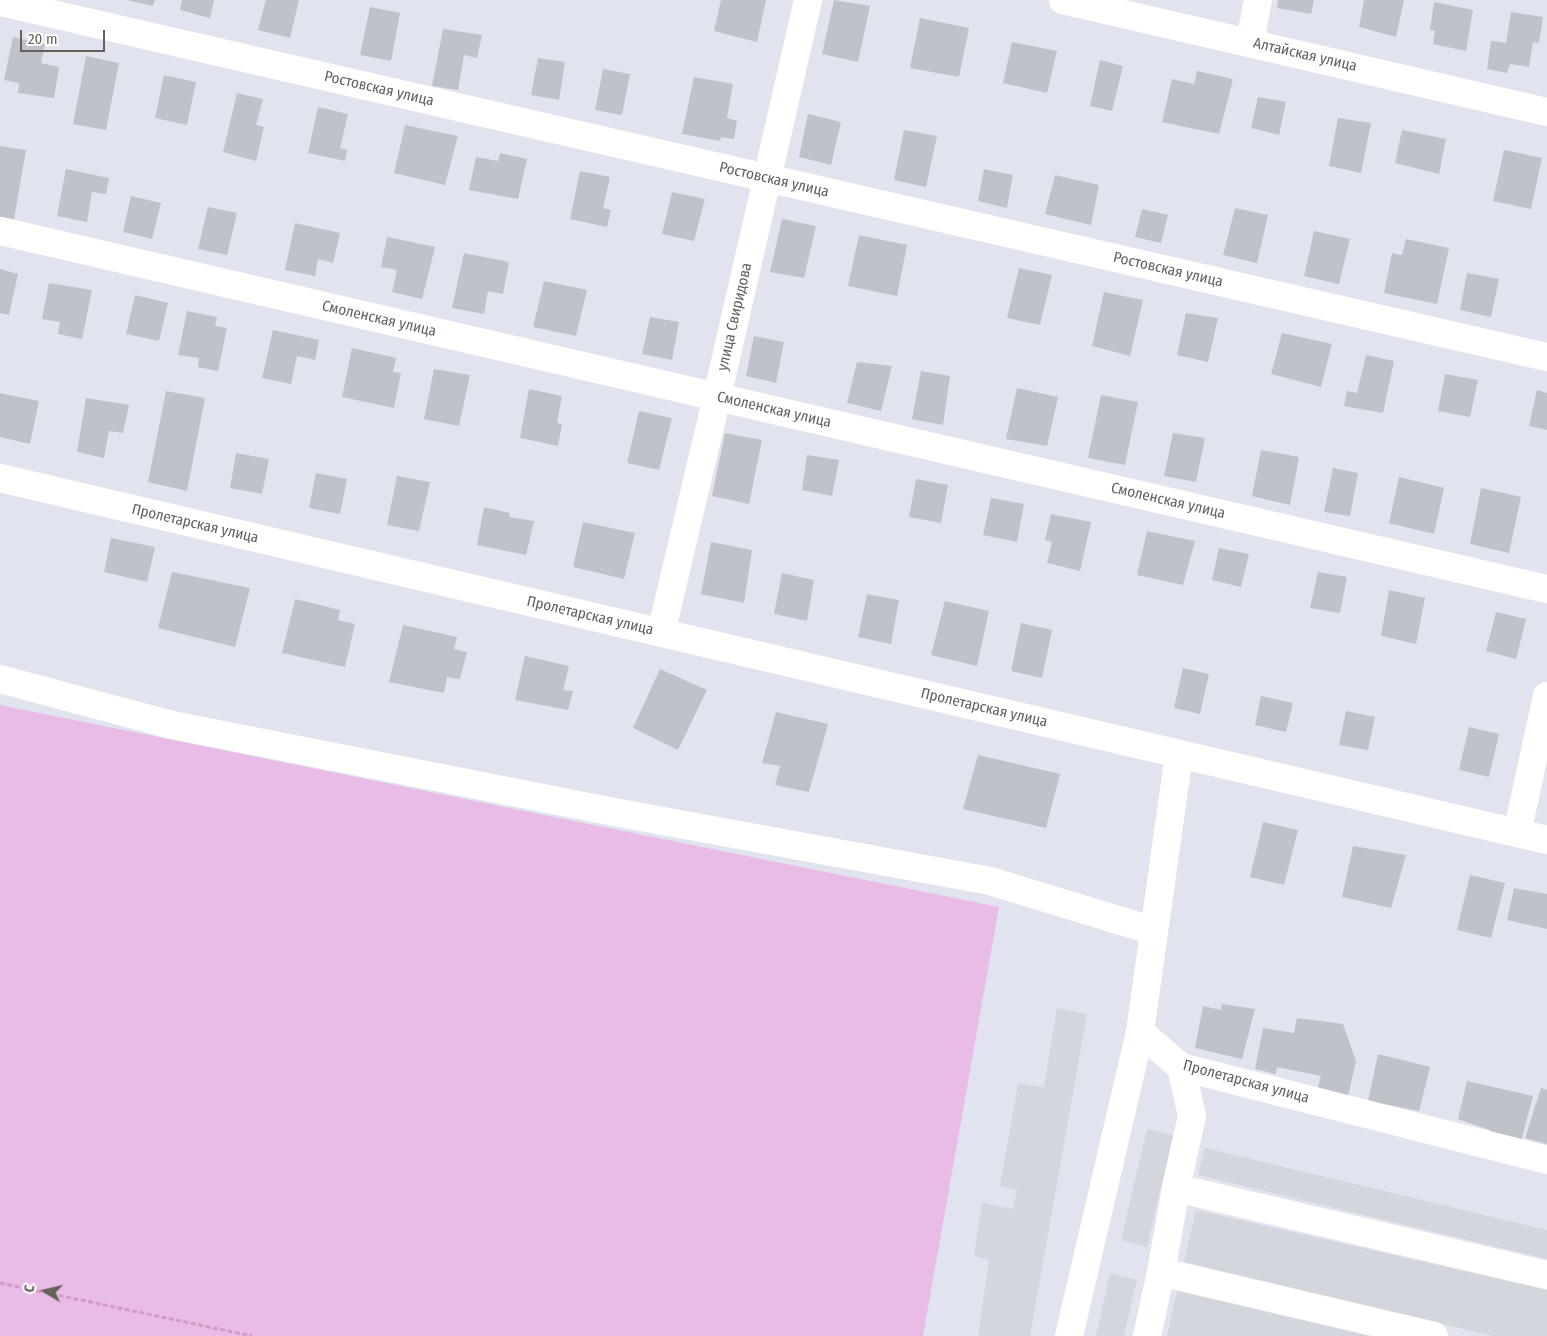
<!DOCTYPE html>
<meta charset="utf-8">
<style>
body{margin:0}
#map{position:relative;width:1547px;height:1336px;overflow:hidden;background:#e1e4ee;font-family:"Fira Sans Condensed",sans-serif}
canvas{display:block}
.north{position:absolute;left:20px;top:1266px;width:50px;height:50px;-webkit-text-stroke:4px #fff;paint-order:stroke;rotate:279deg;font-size:14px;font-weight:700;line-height:20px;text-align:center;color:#64605a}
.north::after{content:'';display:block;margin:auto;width:18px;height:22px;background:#64605a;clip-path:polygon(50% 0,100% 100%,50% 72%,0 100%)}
.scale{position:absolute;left:20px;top:30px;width:85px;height:22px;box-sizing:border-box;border:2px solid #64605a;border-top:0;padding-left:6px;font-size:15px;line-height:18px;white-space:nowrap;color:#64605a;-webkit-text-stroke:4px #fff;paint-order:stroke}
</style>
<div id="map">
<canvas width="1547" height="1336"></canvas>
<div class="north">С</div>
<div class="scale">20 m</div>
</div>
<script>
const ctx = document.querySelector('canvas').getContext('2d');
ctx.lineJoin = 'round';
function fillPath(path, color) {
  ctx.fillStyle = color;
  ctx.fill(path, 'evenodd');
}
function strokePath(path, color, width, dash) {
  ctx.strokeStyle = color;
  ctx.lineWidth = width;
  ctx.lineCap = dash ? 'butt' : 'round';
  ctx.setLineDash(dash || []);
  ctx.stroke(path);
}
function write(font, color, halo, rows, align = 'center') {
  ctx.font = font + ' "Fira Sans Condensed",sans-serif';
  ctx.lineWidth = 4.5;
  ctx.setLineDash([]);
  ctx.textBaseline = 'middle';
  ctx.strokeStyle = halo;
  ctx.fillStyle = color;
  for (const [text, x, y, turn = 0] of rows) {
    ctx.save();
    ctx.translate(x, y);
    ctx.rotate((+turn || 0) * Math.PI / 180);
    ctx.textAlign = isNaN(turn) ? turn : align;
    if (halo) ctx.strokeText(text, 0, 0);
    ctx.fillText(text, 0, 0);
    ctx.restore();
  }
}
const industrial = new Path2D(`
 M1057,1008L1087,1014L1030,1336H978L989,1260L974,1256L982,1203L1013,1209L1017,1190L1000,1186L1018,1084L1044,1087Z
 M1147,1129L1173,1135L1147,1247L1121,1240Z
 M1205,1148L1547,1230V1259L1198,1175Z
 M1196,1210L1547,1290V1336H1493L1184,1262Z
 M1110,1273L1137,1280L1124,1336H1096Z
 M1177,1291L1369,1336H1167Z`);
const green = new Path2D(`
 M0,705L999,907L923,1336H0Z`);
const building = new Path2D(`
 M127,0H155L153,6Z
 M182,0H214L210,18L180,10Z
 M266,0H299L290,38L258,30Z
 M721,0H766L757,42L714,31Z
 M834,0L870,6L858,62L822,54Z
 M1278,0H1314L1311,14L1277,8Z
 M1364,0H1404L1396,37L1359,27Z
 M1434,2L1473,10L1466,51L1433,44L1435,31L1430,30Z
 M370,7L400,13L391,61L360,55Z
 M1511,12L1543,17L1539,43L1533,42L1529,67L1510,64L1507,73L1487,69L1491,41L1506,43Z
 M920,18L969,28L959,77L910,68Z
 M443,29L482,35L477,58L464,55L458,90L432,86Z
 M13,37L45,44L41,63L59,67L54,98L18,93L19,83L4,80Z
 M1012,42L1057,51L1047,93L1003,83Z
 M86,56L119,63L106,130L73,124Z
 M538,58L565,62L559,100L531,95Z
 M1100,60L1123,66L1112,111L1090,106Z
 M603,69L630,74L622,115L595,110Z
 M1197,71L1233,79L1219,134L1162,122L1172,79L1194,84Z
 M164,75L196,82L187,125L155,118Z
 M694,77L733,84L727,118L737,121L734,139L721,137L720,141L682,134Z
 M237,93L263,99L256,125L264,127L256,161L223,152Z
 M1258,97L1286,102L1279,135L1251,128Z
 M318,107L348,114L340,148L347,150L345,161L308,153Z
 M808,114L841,122L831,165L799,157Z
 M1338,118L1371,123L1361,173L1329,166Z
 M405,125L458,136L445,185L394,173Z
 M904,130L937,136L926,187L894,180Z
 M1402,130L1446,139L1439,174L1395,163Z
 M0,146L26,150L14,219L0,217Z
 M1504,150L1542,158L1531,209L1493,201Z
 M500,153L527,159L518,199L469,190L476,157L498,161Z
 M66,169L109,178L106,194L92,192L87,222L57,216Z
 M984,169L1013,175L1007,208L978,201Z
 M580,171L610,177L603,208L611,210L607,227L570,219Z
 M1055,175L1099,185L1091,225L1045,214Z
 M672,192L705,199L694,241L662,234Z
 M131,196L161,203L152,239L123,232Z
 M208,207L237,213L227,255L198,249Z
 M1235,208L1268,215L1257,263L1223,255Z
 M1142,209L1168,215L1161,243L1135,237Z
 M782,219L816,226L804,278L770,272Z
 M295,223L340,233L333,263L318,259L315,276L285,270Z
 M1314,231L1350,239L1339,284L1304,276Z
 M859,235L907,245L897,296L848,286Z
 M387,237L435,247L422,299L392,292L397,270L381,267Z
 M1406,239L1449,248L1437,304L1384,293L1392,253L1402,255Z
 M464,253L509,262L503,294L488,291L484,314L452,308Z
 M1019,268L1052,275L1040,325L1007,318Z
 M0,269L18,274L9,315L0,313Z
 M1467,273L1499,279L1491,317L1460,310Z
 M544,281L587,290L576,336L533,327Z
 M49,283L92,290L82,339L58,334L60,322L42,319Z
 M1104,292L1143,300L1130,356L1092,346Z
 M135,295L168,303L159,341L126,334Z
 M187,311L217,317L215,326L227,328L218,371L198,367L199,358L178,355Z
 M1186,313L1218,318L1208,362L1177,355Z
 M650,317L679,322L672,360L642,354Z
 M273,330L319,340L315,360L297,356L291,384L262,378Z
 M1282,333L1332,344L1321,387L1271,374Z
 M754,336L784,342L776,383L746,376Z
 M352,348L396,358L393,372L401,373L394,408L342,397Z
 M1366,355L1394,361L1383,413L1344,406L1347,391L1357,393Z
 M857,362L892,366L881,411L847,403Z
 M434,369L470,375L459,426L424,419Z
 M921,371L950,376L943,425L912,419Z
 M1445,374L1478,380L1470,417L1438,411Z
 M1017,388L1058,397L1047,446L1006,439Z
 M529,389L562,396L557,423L562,424L558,446L520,438Z
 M1537,390L1547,393V430L1529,426Z
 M166,391L205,398L187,491L148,482Z
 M0,393L39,401L30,444L0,437Z
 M1101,395L1138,402L1125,465L1088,458Z
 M86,398L129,405L123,433L109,431L104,458L77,452Z
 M639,411L672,418L659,470L627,463Z
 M725,433L762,440L749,504L712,496Z
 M1173,433L1205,438L1196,482L1164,476Z
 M1261,450L1299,457L1290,505L1252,496Z
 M236,453L269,459L262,494L230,488Z
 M807,455L839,460L832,496L802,490Z
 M1333,468L1358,473L1350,516L1324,512Z
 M316,473L347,479L340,514L309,508Z
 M397,476L430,482L419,531L387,525Z
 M1399,477L1444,488L1434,534L1389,523Z
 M916,479L948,485L941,523L909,517Z
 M1481,488L1521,497L1509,553L1470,544Z
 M991,498L1024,504L1017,542L983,535Z
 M484,507L510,513L509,517L534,521L526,555L477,545Z
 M1051,514L1091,522L1080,571L1047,563L1052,542L1045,540Z
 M583,522L635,533L624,579L573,567Z
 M1147,531L1195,541L1183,585L1137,575Z
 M111,538L155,547L147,582L104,572Z
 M711,542L752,550L744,603L701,594Z
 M1219,548L1249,554L1241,587L1212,580Z
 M172,572L250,588L235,647L158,628Z
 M1318,572L1347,577L1340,613L1310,608Z
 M782,573L814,580L807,621L774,614Z
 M1389,590L1425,598L1416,644L1381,636Z
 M867,594L899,600L891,644L858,637Z
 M295,599L340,610L338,620L355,624L345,667L282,653Z
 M945,601L989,611L977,666L931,655Z
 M1496,612L1526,619L1516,659L1486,651Z
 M1021,623L1052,630L1042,678L1011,671Z
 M403,625L457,637L454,649L467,652L460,679L447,677L444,693L389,682Z
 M525,656L569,666L563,690L573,691L568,710L515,700Z
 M1183,668L1209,674L1200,714L1174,708Z
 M660,669L707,690L678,750L633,728Z
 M1261,696L1293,703L1286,732L1255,725Z
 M1346,711L1375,717L1368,750L1339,745Z
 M776,712L828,724L809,792L775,785L780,766L762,763Z
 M1469,727L1499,734L1489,777L1459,770Z
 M978,755L1060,774L1046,828L963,809Z
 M1263,822L1298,830L1284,885L1250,877Z
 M1353,846L1406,855L1391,908L1342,897Z
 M1470,875L1505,883L1491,938L1457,930Z
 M1514,888L1547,894V929L1507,920Z
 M1222,1004L1255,1009L1242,1059L1195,1048L1203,1006L1221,1010Z
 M1297,1018L1343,1024L1356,1061L1347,1101L1316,1095L1321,1076L1277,1067L1276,1074L1255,1069L1263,1028L1294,1033Z
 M1378,1054L1430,1067L1419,1111L1368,1101Z
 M1467,1081L1533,1096L1520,1145L1488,1140L1490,1130L1458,1119Z
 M1541,1088L1547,1090V1144L1525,1138Z`);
const path = new Path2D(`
 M0,1283L252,1336`);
const minor = new Path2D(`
 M1063,0L1547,112
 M0,2L1547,357
 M1250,42L1258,0
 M0,231L1547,589
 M0,478L1547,840
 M661,633L717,397L808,0
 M0,679L172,725L614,812L990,881L1154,931
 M1179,754L1140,1032L1181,1067L1547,1160
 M1517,833L1547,696
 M1176,1188L1547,1275
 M1161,1272L1434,1336
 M1069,1336L1140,1032
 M1147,1336L1161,1272L1176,1188L1192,1116L1181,1067`);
const streetNames = [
 ["Алтайская улица",1305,55,13],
 ["Ростовская улица",379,89,13],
 ["Ростовская улица",774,180,13],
 ["Ростовская улица",1168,270,13],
 ["улица Свиридова",735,317,-77],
 ["Смоленская улица",379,319,13],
 ["Смоленская улица",774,410,13],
 ["Смоленская улица",1168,501,13],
 ["Пролетарская улица",195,524,13],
 ["Пролетарская улица",590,616,13],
 ["Пролетарская улица",984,708,13],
 ["Пролетарская улица",1246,1082,15]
];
fillPath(industrial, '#d4d6dd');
fillPath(green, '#e8bce7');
fillPath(building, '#bfc2c9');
strokePath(path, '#d49ac2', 3, [5, 2.5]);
strokePath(minor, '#fff', 28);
write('15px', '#64605a', '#fff', streetNames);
</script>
